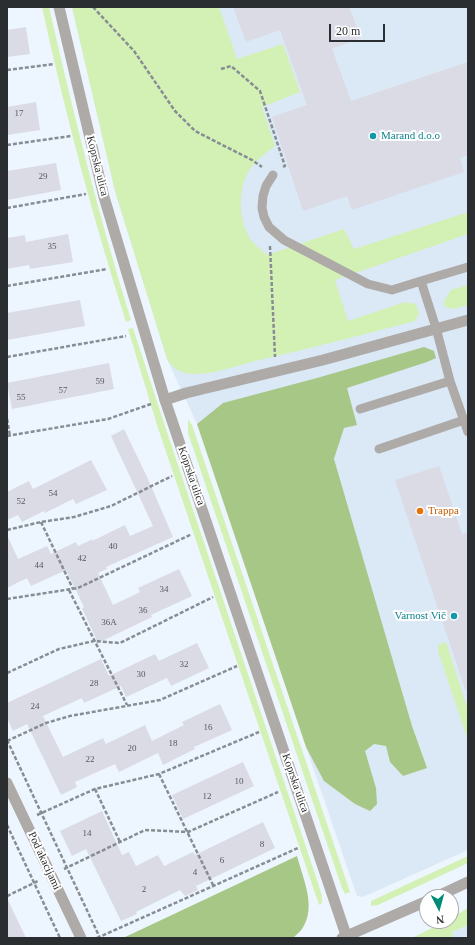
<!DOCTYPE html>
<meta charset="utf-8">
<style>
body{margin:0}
#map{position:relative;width:475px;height:945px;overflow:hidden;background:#edf6fe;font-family:"Times New Roman",serif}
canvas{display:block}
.frame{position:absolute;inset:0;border:8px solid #2b2e31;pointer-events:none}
.north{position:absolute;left:419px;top:889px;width:40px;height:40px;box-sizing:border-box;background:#fff;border:1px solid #aaabad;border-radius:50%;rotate:174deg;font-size:11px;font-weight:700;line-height:16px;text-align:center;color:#2b2e31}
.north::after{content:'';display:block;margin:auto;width:14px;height:18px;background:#008d75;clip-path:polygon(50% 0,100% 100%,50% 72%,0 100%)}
.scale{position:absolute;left:329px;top:24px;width:56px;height:18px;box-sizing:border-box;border:2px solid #2b2e31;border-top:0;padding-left:5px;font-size:12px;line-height:14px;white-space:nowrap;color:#2b2e31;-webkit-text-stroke:3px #fff;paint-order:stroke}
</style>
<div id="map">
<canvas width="475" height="945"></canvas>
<div class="frame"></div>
<div class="north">N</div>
<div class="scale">20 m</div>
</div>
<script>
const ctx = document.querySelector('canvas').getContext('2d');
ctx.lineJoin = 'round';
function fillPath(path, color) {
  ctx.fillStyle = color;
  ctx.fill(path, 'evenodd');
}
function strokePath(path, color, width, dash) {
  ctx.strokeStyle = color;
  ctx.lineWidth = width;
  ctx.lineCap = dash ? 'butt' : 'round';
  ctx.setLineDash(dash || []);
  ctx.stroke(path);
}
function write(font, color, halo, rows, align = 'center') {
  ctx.font = font + ' "Times New Roman",serif';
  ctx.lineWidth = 4;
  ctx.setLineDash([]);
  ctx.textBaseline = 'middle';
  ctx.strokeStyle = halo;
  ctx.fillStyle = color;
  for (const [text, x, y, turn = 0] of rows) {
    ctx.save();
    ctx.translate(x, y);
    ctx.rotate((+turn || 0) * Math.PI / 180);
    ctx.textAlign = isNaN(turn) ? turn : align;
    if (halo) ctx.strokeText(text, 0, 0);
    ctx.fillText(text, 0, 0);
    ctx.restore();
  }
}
const built = new Path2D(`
 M72,7H468V850L363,897L357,896L306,747L334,459L339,445L224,403L197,424L167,359L115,191Z
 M468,925V938H453L452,932Z`);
const green = new Path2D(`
 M42,7H49C73,112 99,217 131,320L126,322C93,219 65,113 42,7Z
 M72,7H219L237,59L283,44L300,92L262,107L275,146C265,154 253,162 247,174C238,193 239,219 249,237C253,244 261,249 267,255L344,229L354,249L468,212V234L335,280L348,321L405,302L416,304L419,314L415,321C362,335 308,349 255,361C236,366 211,375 192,374C179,373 173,368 167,359L115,191Z
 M468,285V305L453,309L445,307L444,301L451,290Z
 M133,328L164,423L317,880L322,896V903L319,905L157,425L128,329Z
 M188,419L192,425L350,892L345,894L342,888L188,433Z
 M446,642L468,710V741L438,651V645Z
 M468,856V863L378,905L371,906V901Z
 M468,908V925L452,932L453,938H412L446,921H451V918Z`);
const forest = new Path2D(`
 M424,347L434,351L436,358L427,362L347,388L357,425L344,428L334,459L412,726L427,768L403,776L390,762L386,746L374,744L365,751L376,788L377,804L370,811L355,804L324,781L306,747L197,424L223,403L317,378Z
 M297,856C303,879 317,907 302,929C300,932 296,935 293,938H123Z`);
const building = new Path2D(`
 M233,7H349L361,38L332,49L351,101L468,62V155L460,158L464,172L352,210L347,196L303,211L272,117L307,105L280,30L246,42Z
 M26,27L30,54L7,57V30Z
 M36,102L40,130L7,135V107Z
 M56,163L61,190L7,200V171Z
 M68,234L73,262L30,269L29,265L7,269V238L25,235L26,242Z
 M80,300L85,326L7,340V313Z
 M109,363L114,389L12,409L7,383Z
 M124,429L148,479L173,537L106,567L107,569L98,573L113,605L140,592L138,588L179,569L192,596L151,615L152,617L98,643L82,608L84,607L66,570L31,586L27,578L7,588V535L18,559L47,546L51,554L76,542L78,546L93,539L92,541L125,525L130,536L153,526L111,436Z
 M91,460L107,490L76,504L73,499L45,513L44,511L22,522L18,515L7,520V492L29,481L33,489Z
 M439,466L462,534L468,532V689H465L395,480Z
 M197,643L209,668L171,686L167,678L126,697L121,686L84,703L82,698L43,716L63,757L103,738L106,744L145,725L152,741L184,725L182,722L220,704L232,730L194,747L195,749L163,765L158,753L119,772L115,764L75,782L77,787L61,795L27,724L13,731L7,718V703L101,659L109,676L155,654L159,661Z
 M243,762L254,786L183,819L172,795Z
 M102,811L122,855L129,852L136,866L158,855L164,866L193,852L195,855L263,822L275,848L196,886L198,890L185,896L180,890L136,912L137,914L121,921L86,849L72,856L60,831Z
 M7,898L26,938H7Z`);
const path = new Path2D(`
 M93,7L134,51L175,111L195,131L252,160L262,167
 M221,69L231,66L260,91L285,166L283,167
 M7,70L54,64
 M7,145L71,136
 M7,208L86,194
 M270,246L275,357
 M7,286L107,269
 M7,357L126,336
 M7,419L10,436
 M7,436L108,419L151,404
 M41,522L73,589
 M7,530L41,522L74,517L111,506L172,476
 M69,590L127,705
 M7,599L78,588L192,534
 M7,673L59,649L94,641L120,643L213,597
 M7,740L100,938
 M7,741L46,723L70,716L160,700L237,666
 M159,774L214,887
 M95,789L120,842
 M37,815L95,789L159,774L259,732
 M7,825L60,938
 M64,869L145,830L188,832L278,792
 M7,896L38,881
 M97,938L298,848`);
const service = new Path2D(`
 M273,175L266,186L263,196L262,208L264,217L269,227L284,240L368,284L392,290L421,281
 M468,267L421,281L436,328L450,381L468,432
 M360,409L450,381
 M379,449L464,420`);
const minor = new Path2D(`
 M165,400L186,393L323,360L468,320
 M7,783L81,938`);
const tertiary = new Path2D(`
 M59,7L104,197L165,400L347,938
 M436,897L468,882
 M342,938L427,901`);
const markers = [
 [373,136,4,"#0f9aa8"],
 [420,511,4,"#e8710a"],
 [454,616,4,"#0f9aa8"]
];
const numberNames = [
 ["17",19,114],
 ["29",43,177],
 ["35",52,247],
 ["59",100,382],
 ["57",63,391],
 ["55",21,398],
 ["54",53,494],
 ["52",21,502],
 ["40",113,547],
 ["42",82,559],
 ["44",39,566],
 ["34",164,590],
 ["36",143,611],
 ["36A",109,623],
 ["32",184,665],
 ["30",141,675],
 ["28",94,684],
 ["24",35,707],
 ["16",208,728],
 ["18",173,744],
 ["20",132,749],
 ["22",90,760],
 ["10",239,782],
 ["12",207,797],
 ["14",87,834],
 ["8",262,845],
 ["6",222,861],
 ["4",195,873],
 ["2",144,890]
];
const cultureNames = [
 ["Marand d.o.o",381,136],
 ["Varnost Vič",446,616,"right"]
];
const streetNames = [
 ["Koprska ulica",97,166,76],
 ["Koprska ulica",191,476,71],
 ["Koprska ulica",295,783,71],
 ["Pod akacijami",44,861,65]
];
const foodNames = [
 ["Trappa",428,511]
];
fillPath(built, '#dbe9f6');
fillPath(green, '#d3f0b5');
fillPath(forest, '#a7c786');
fillPath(building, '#dadbe5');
strokePath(path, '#878d92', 2.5, [4, 2]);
strokePath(service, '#aeaaa7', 9);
strokePath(minor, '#aeaaa7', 11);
strokePath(tertiary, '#aeaaa7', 11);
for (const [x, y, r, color] of markers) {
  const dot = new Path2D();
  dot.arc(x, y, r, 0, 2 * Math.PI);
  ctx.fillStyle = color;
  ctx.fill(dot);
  strokePath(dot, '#fff', 1.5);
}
write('9px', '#57595e', null, numberNames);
write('11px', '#0d838f', '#fff', cultureNames, 'left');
write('11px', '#2b2e31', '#fff', streetNames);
write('11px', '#c56008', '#fff', foodNames, 'left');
</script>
